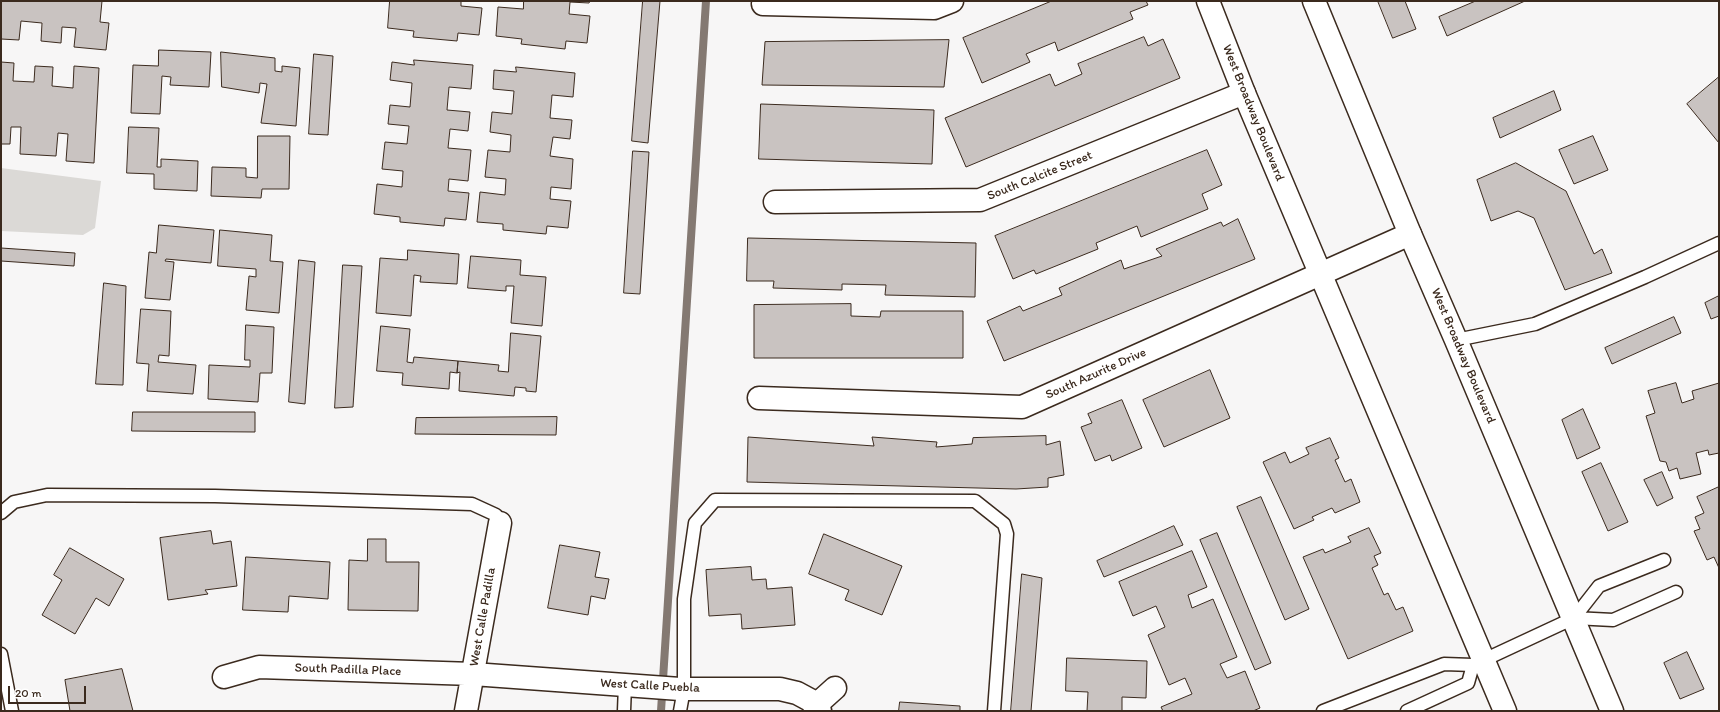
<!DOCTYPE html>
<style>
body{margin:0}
#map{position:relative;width:1720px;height:712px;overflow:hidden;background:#f7f6f6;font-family:Itim,sans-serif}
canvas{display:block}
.frame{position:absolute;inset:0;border:2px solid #3b2a1e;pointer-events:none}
.scale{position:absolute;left:8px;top:686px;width:78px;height:18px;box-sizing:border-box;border:2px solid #3b2a1e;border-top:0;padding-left:5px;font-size:12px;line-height:14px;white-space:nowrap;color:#3b2a1e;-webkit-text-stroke:3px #fff;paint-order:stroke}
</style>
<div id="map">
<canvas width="1720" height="712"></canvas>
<div class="frame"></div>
<div class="scale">20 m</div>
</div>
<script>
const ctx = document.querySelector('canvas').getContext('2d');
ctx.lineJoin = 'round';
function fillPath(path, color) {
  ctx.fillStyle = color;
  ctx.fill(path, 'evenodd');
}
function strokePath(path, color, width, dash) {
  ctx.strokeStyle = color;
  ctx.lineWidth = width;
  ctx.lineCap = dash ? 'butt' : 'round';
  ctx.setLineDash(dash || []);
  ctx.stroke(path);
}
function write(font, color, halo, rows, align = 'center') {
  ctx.font = font + ' Itim,sans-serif';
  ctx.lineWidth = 3;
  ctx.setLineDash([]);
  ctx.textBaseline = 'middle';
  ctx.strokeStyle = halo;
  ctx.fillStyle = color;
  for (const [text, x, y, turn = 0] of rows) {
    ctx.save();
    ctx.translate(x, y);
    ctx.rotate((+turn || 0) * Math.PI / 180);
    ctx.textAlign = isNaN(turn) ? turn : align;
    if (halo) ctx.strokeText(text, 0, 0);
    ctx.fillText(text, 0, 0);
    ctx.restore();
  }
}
const green = new Path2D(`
 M1,168L101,181L95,228L83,235L1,231Z`);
const stream = new Path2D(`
 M661,711L706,1`);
const building = new Path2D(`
 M1,1H102L100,22L109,23L106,50L74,47L76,28L62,27L61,43L41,41L42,23L21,21L19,40L1,39Z
 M390,1H461V6L482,8L479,35L458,33L457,41L413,37L414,31L388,28Z
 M524,1H590L589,3L570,2L569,14L590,16L587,43L566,41L565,49L521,44L522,39L496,36L498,7L523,9Z
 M643,1H660L648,143L632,141Z
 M1052,1H1146L1148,5L1130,12L1133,19L1058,51L1055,42L1026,54L1030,62L982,83L963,38Z
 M1378,1H1405L1416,29L1393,38Z
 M1476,1H1525L1447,36L1439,17Z
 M1144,37L1148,46L1163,39L1180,78L966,167L945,118L1050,74L1055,86L1082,74L1078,64Z
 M949,40L944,87L762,85L765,42Z
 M159,50L211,52L209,87L170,85L171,77L162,76L160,114L131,113L133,65L158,66Z
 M221,52L275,58V71L282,72V66L300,68L296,126L261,123L267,84L260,83L259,93L222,87Z
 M314,54L333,56L328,135L309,134Z
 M414,60L473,65L471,89L449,87L447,110L470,112L468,131L450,129L448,148L471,150L468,181L449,179L448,191L469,193L466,220L445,218L444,226L400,222V217L374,214L377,184L402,187L403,171L382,169L385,142L407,144L409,126L388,124L390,105L410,107L412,83L390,80L392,62L414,65Z
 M1,62L14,63L13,81L34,82L35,66L53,67L52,86L73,88L74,66L99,68L94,163L66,161L68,134L58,133L56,156L20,154L21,127H11L10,144H1Z
 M516,67L575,73L573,97L552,95L550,118L572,120L570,139L553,137L550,156L573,159L571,189L551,187L550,199L571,201L568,228L547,226L546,234L503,230V224L477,222L480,192L505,195L506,179L485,177L488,150L510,152L511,135L490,132L492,112L512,114L514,91L493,89L494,70L516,72Z
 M1719,77V143L1687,104Z
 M1554,91L1561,110L1500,138L1493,118Z
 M761,104L934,110L932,164L759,159Z
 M129,127L159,128L157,167H161V159L198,161L197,191L154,189V174L127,173Z
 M258,136H290L289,189H262L261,198L211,196L212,167L246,168V177L257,178Z
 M1593,136L1608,170L1574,184L1559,150Z
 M1207,150L1222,185L1202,194L1208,209L1141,237L1137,226L1096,243L1098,249L1036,274L1034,270L1013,279L995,236Z
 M633,151L649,152L640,294L624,293Z
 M1516,163L1566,191L1594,254L1602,249L1612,273L1565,290L1534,218L1518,211L1491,221L1477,180Z
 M1238,219L1255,259L1004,361L987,321L1020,306L1023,311L1062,295L1059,288L1121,260L1124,269L1162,256L1156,249L1221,222L1223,226Z
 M159,225L214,230L211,263L166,259L165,261L174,262L170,300L145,298L149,252L156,253Z
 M220,230L272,235L270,261L283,262L279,313L246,310L249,276L256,277V269L218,266Z
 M748,238L976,243L975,297L885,295L886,285L842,284V290L773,288L774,281H747Z
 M1,248L75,253L74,266L1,261Z
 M408,250L459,254L457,284L420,282L421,276L414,275L411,316L376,313L380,258L407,260Z
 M471,256L521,260L520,275L546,277L542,326L511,323L514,286H506V291L468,288Z
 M299,260L315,262L305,404L289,402Z
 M343,265L362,266L353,407L335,408Z
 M104,283L126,286L123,385L96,384Z
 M1719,296V316L1711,319L1705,303Z
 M851,304V316L880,317L881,311H963V358H754V305Z
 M141,309L171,311L169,356L159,355L158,362L196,365L193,394L147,391L149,364L137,363Z
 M1674,317L1681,333L1612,364L1605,348Z
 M246,325L274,327L272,373H260L258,402L208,399L209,365L250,367V360H245Z
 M381,326L410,329L407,362L413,363L414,357L458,361L457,373L450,372L449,389L402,385L403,373L377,371Z
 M511,333L541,336L536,392L526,391V388L515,387L514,396L459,391L460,372L457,373L458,361L499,365L498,371L508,372Z
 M1210,370L1230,418L1164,447L1143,400Z
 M1676,383L1682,403L1694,399L1692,391L1719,383V453L1709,455L1708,450L1696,453L1701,474L1680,479L1677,468L1669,471L1666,462L1660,461L1646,416L1655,413L1648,391Z
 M1122,400L1142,448L1112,461L1110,455L1095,461L1081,427L1092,423L1088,414Z
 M1583,409L1600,448L1577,459L1562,420Z
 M133,412H255V432L132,431Z
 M557,417L556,435L415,434L416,418Z
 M1046,436V445L1060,441L1064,475L1048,478V487L1016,489L747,482L748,437L874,446L872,437L937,442L936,447L972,444L973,438Z
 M1330,438L1339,458L1335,460L1345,482L1351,479L1360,502L1335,513L1332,508L1312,517L1314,520L1294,529L1263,462L1285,452L1290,463L1309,454L1306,448Z
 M1601,463L1628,522L1608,531L1582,472Z
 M1662,472L1673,498L1657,506L1644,480Z
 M1719,487V568L1714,557L1707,560L1694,531L1700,529L1695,517L1704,513L1697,497Z
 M1261,497L1309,609L1285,620L1237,507Z
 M1174,526L1183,545L1104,577L1097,561Z
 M1369,528L1381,553L1374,556L1378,565L1372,568L1384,595L1388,593L1396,610L1403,607L1413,631L1348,659L1303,557L1323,549L1325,553L1351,542L1348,537Z
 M211,531L213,544L231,541L237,586L205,590L208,594L168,600L160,538Z
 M1217,533L1271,663L1255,670L1200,540Z
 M824,534L902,566L882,615L845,600L849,590L809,574Z
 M368,539H386V562H419L418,611L348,610L349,560L367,561Z
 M560,545L600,552L595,577L609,579L605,599L591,596L588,615L548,608Z
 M70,548L124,579L109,606L96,598L75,634L42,615L62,580L54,575Z
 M1192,551L1207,587L1188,595L1192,608L1213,599L1237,657L1220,664L1227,678L1245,671L1260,708L1253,711H1163L1161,707L1192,694L1185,678L1169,685L1148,635L1165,627L1156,606L1133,616L1119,582Z
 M246,557L330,562L328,599L289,596L288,612L243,610Z
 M751,567L752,580L766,579L767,589L792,587L795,625L742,629L741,614L709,616L706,570Z
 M1022,574L1042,578L1031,711H1011Z
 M1687,652L1704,689L1680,699L1664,663Z
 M1067,658L1147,661L1146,698L1122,697V711H1087L1088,692L1066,691Z
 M122,669L133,711H70L65,680Z
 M900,702L960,706V711H899Z`);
const service = new Path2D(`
 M1456,340L1535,324L1645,277L1719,243
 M1,513L14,502L47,495L215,496L472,504L496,515L500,523
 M1664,560L1599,586L1574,618L1613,620L1676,592
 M1,654L12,711
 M624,711L625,685
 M680,711L684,689V599L695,523L715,500L975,501L1004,524L1007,534L994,711
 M1323,711L1444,664L1473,665L1574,618
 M1407,711L1468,683L1473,665`);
const minor = new Path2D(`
 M763,4L934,8L952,1
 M775,202L980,200L1244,93
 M759,398L1022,407L1410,234
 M224,677L259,667L473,674L680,689H780L797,693L810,700L820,711
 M815,706L835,688
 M466,711L500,523`);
const tertiary = new Path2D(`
 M1208,1L1244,93L1505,711
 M1314,1L1410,234L1456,340L1612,711`);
const streetNames = [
 ["West Broadway Boulevard",1253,113,68],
 ["South Calcite Street",1040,176,-22],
 ["West Broadway Boulevard",1463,356,67],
 ["South Azurite Drive",1096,374,-24],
 ["West Calle Padilla",483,617,-80],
 ["South Padilla Place",348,670,2],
 ["West Calle Puebla",650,686,3]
];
fillPath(green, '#dbd9d6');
strokePath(stream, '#847972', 8);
fillPath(building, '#c9c3c1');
strokePath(building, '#3b2a1e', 1);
strokePath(service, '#3b2a1e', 15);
strokePath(minor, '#3b2a1e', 25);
strokePath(tertiary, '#3b2a1e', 25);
strokePath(service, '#fff', 12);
strokePath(minor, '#fff', 22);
strokePath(tertiary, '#fff', 22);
write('13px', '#3b2a1e', '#fff', streetNames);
</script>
